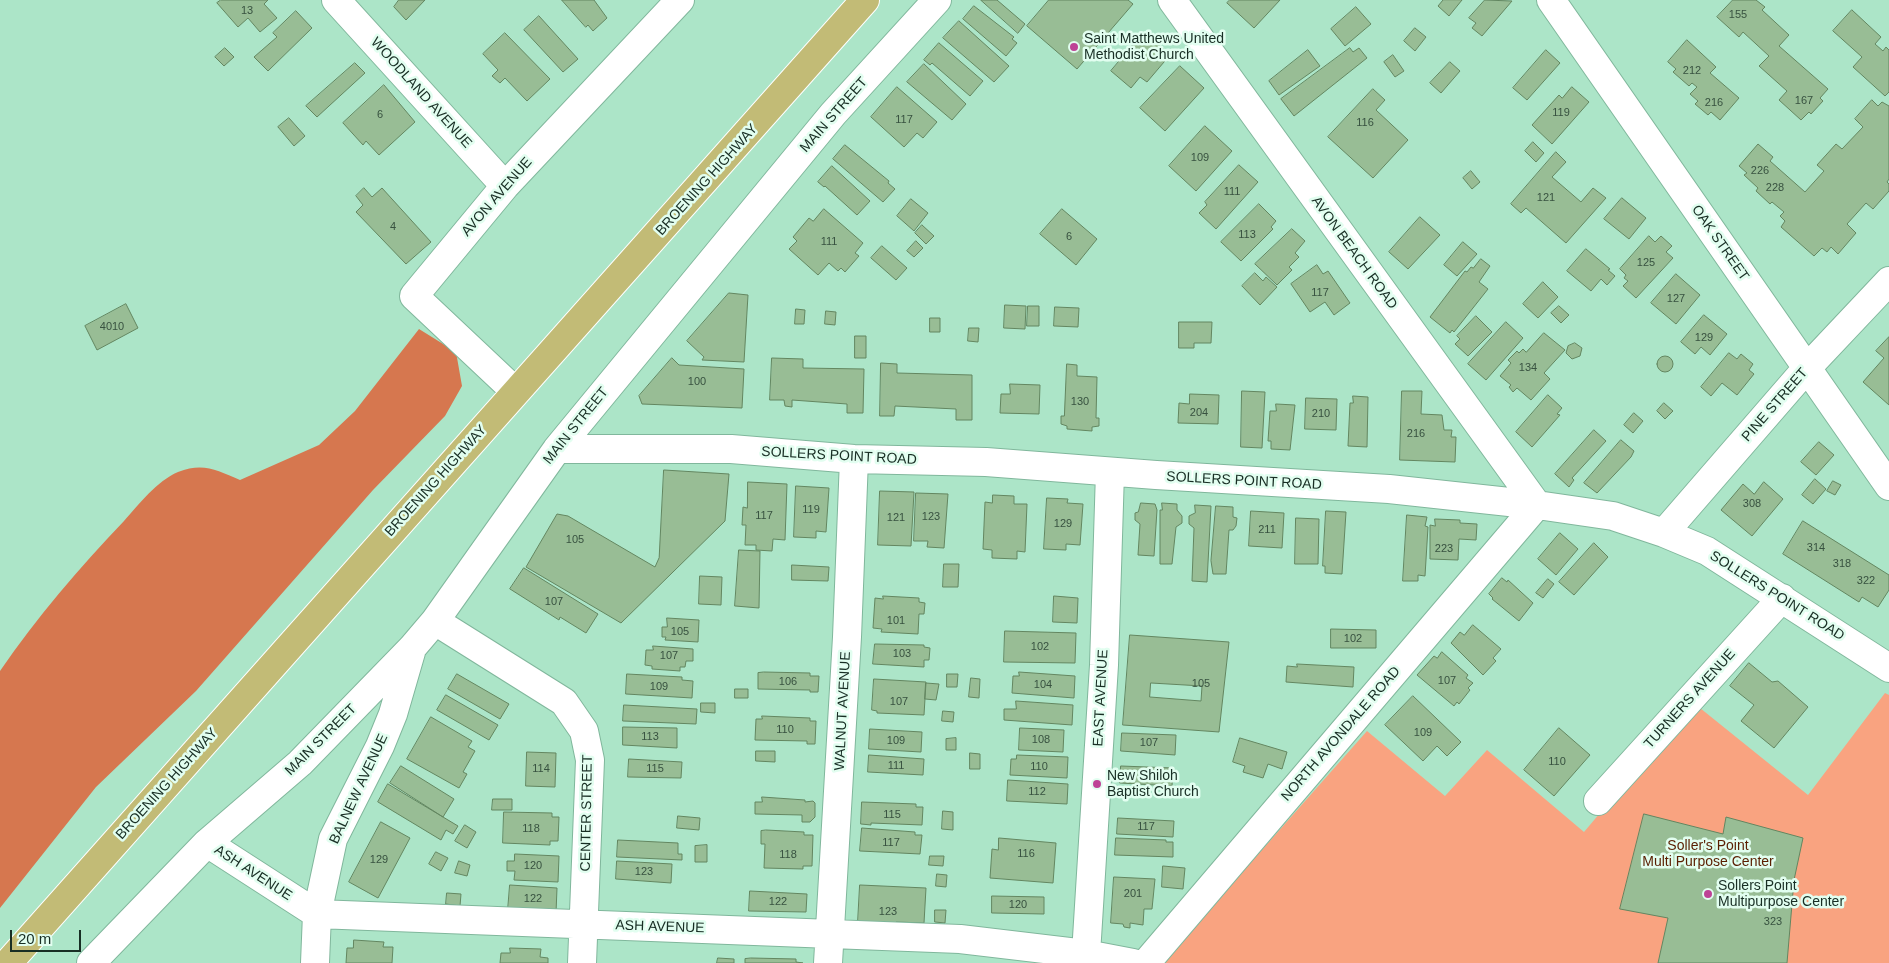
<!DOCTYPE html>
<style>
body{margin:0}
#map{position:relative;width:1889px;height:963px;overflow:hidden;background:#ace5c8;font-family:Helvetica,sans-serif}
canvas{display:block}
.scale{position:absolute;left:10px;top:930px;width:71px;height:22px;box-sizing:border-box;border:2px solid #182e24;border-top:0;padding-left:6px;font-size:15px;line-height:18px;white-space:nowrap;color:#182e24;-webkit-text-stroke:4px #e2fef0;paint-order:stroke}
</style>
<div id="map">
<canvas width="1889" height="963"></canvas>
<div class="scale">20 m</div>
</div>
<script>
const ctx = document.querySelector('canvas').getContext('2d');
ctx.lineJoin = 'round';
function fillPath(path, color) {
  ctx.fillStyle = color;
  ctx.fill(path, 'evenodd');
}
function strokePath(path, color, width, dash) {
  ctx.strokeStyle = color;
  ctx.lineWidth = width;
  ctx.lineCap = dash ? 'butt' : 'round';
  ctx.setLineDash(dash || []);
  ctx.stroke(path);
}
function write(font, color, halo, rows, align = 'center') {
  ctx.font = font + ' Helvetica,sans-serif';
  ctx.lineWidth = 5;
  ctx.setLineDash([]);
  ctx.textBaseline = 'middle';
  ctx.strokeStyle = halo;
  ctx.fillStyle = color;
  for (const [text, x, y, turn = 0] of rows) {
    ctx.save();
    ctx.translate(x, y);
    ctx.rotate((+turn || 0) * Math.PI / 180);
    ctx.textAlign = isNaN(turn) ? turn : align;
    if (halo) ctx.strokeText(text, 0, 0);
    ctx.fillText(text, 0, 0);
    ctx.restore();
  }
}
const green = new Path2D(`
 M1885,693L1889,695V963H1162L1367,731L1445,796L1487,750L1584,832L1638,768L1700,708L1808,795Z`);
const forest = new Path2D(`
 M419,329L456,352L462,386L445,416L373,490L196,691L96,787L0,908V671C37,617 79,568 124,521C139,504 157,481 178,472C203,462 217,470 240,480L319,445L355,411Z`);
const building = new Path2D(`
 M221,0H268L264,4L277,18L260,32L248,18L238,27L217,3Z
 M399,0H425L406,20L394,7Z
 M562,0H594L607,18L593,31L588,25L586,27Z
 M981,0H997L1025,24L1018,33Z
 M1049,0H1128L1133,4L1077,69L1027,26Z
 M1230,0H1280L1254,28L1227,3Z
 M1462,0L1449,16L1438,6L1443,0Z
 M1485,0L1512,1L1482,36L1472,28L1476,23L1469,18Z
 M1733,0H1756L1765,7L1762,10L1789,35L1779,46L1828,89L1820,98L1823,101L1811,114L1809,112L1801,120L1779,100L1787,91L1759,66L1769,56L1743,32L1739,37L1717,17Z
 M974,6L1014,37L1012,39L1017,43L1006,56L963,19Z
 M1356,7L1371,24L1345,46L1331,29Z
 M1852,10L1881,37L1875,44L1883,51L1886,47L1889,50V92L1885,96L1853,67L1862,57L1833,31Z
 M296,11L312,28L268,71L254,57L277,37L273,33Z
 M539,16L578,59L563,72L524,30Z
 M959,21L1009,66L994,82L943,38Z
 M1415,28L1426,37L1415,51L1404,41Z
 M1144,32L1170,55L1147,82L1140,77L1131,88L1111,71Z
 M505,33L550,79L527,101L505,78L500,83L492,76L498,70L483,54Z
 M1687,40L1716,67L1710,73L1739,98L1720,120L1711,112L1708,115L1695,104L1698,101L1690,94L1697,87L1692,83L1689,86L1673,72L1676,69L1668,62Z
 M939,43L983,81L970,96L932,63L930,65L924,60Z
 M225,48L234,57L224,66L215,57Z
 M1350,48L1353,52L1359,48L1367,58L1294,116L1281,99Z
 M1308,50L1320,66L1279,95L1269,81Z
 M1546,50L1560,63L1527,100L1513,88Z
 M1393,55L1404,71L1395,77L1384,62Z
 M1450,62L1460,71L1441,93L1430,83Z
 M355,63L365,73L317,117L306,106Z
 M924,64L966,104L952,120L907,82Z
 M1180,66L1204,88L1165,131L1140,108Z
 M384,85L415,122L379,155L366,141L363,145L343,123Z
 M897,87L937,122L923,138L917,133L904,147L871,117Z
 M1572,87L1589,102L1552,144L1532,125L1559,95L1562,98Z
 M1373,89L1385,100L1376,110L1408,140L1373,178L1328,137Z
 M1872,100L1878,106L1882,102L1889,106V179L1887,182L1889,184V191L1873,209L1866,203L1847,224L1856,233L1838,254L1831,247L1827,252L1822,248L1814,256L1781,227L1785,221L1780,216L1784,212L1772,202L1770,204L1756,191L1758,188L1744,175L1747,173L1739,166L1758,144L1773,157L1770,161L1805,192L1824,171L1817,165L1836,144L1842,149L1863,127L1855,119Z
 M289,118L305,136L294,146L278,127Z
 M1205,126L1232,151L1196,191L1169,166Z
 M1533,142L1544,153L1536,162L1525,151Z
 M845,145L889,181L888,183L895,189L883,202L833,159Z
 M1556,152L1566,162L1552,177L1581,202L1593,188L1606,198L1566,243L1526,208L1521,213L1511,204Z
 M1239,165L1258,182L1216,229L1199,213L1207,205L1205,202Z
 M832,166L870,201L857,215L825,186L824,187L818,182Z
 M1471,171L1480,182L1472,189L1463,178Z
 M364,188L372,197L382,188L431,242L406,264L356,212L363,205L356,196Z
 M1622,198L1646,218L1629,239L1604,219Z
 M911,199L928,213L914,231L897,216Z
 M1259,204L1276,221L1271,227L1273,229L1241,261L1221,242Z
 M824,209L863,243L855,253L859,256L845,272L841,268L838,271L829,263L818,275L789,249L797,241L793,237L809,218L813,221Z
 M1062,209L1097,239L1076,265L1040,234Z
 M1420,217L1440,235L1408,269L1389,252Z
 M922,225L934,236L926,244L915,233Z
 M1292,229L1305,241L1295,253L1299,257L1289,267L1292,270L1277,285L1255,264Z
 M1649,236L1655,242L1661,236L1672,246L1666,252L1673,258L1636,298L1623,286L1628,281L1624,278L1626,275L1620,269Z
 M916,241L923,248L914,257L907,251Z
 M1463,242L1477,254L1457,276L1444,265Z
 M882,246L907,268L896,280L871,258Z
 M1586,249L1610,269L1608,270L1615,276L1607,285L1601,279L1591,291L1567,271Z
 M1481,259L1490,266L1479,282L1488,289L1454,332L1452,330L1450,333L1430,317L1465,271L1467,272L1471,267L1473,268Z
 M1317,265L1323,274L1328,271L1350,303L1334,315L1325,302L1310,312L1291,284Z
 M1255,273L1263,281L1266,277L1277,287L1260,305L1242,286Z
 M1676,274L1700,295L1676,324L1651,303Z
 M1543,282L1558,297L1538,318L1523,304Z
 M729,293L748,295L744,362L702,360L704,357L687,341Z
 M126,304L138,328L97,350L85,326Z
 M1005,305L1026,306L1025,329L1004,328Z
 M1028,306H1039V326H1027Z
 M1559,306L1569,315L1561,323L1551,313Z
 M1055,307L1079,308L1078,327L1054,326Z
 M796,309L805,310L804,324H795Z
 M826,311L836,312L835,325L825,324Z
 M1704,315L1727,334L1710,355L1701,347L1695,354L1681,342Z
 M1476,316L1492,332L1468,356L1455,344L1460,339L1457,336Z
 M930,318H940V332H930Z
 M1179,322H1212L1211,343H1194V348H1179Z
 M1506,322L1523,338L1486,380L1468,364Z
 M969,328H979L978,342L968,341Z
 M1544,333L1565,350L1544,373L1550,379L1531,400L1517,388L1513,392L1509,387L1511,385L1500,376L1511,363L1508,360L1517,351L1519,353L1523,349L1526,352Z
 M855,336H866V358H855Z
 M1889,337V405L1863,382L1884,358L1876,351Z
 M1575,343L1582,348L1580,356L1572,359L1566,353L1568,346Z
 M1729,353L1737,359L1741,354L1753,364L1749,370L1754,374L1737,395L1722,383L1711,396L1701,387Z
 M1657 364a8 8 0 1 1 16 0a8 8 0 1 1-16 0Z
 M672,358L679,365L744,369L742,408L642,404L639,396Z
 M772,358L803,359V368L864,369L863,413H847V404L792,400V407L785,406L784,400H770Z
 M881,363L897,364V373L972,375V420H956V409L895,406L894,416H880Z
 M1067,364L1077,365V376L1097,377L1096,418H1099V426L1092,427V431L1067,429V426L1061,424V416H1064Z
 M1010,384L1040,385L1039,414L1000,413L1001,394H1010Z
 M1242,391L1265,392L1262,448L1241,447Z
 M1402,391H1422L1421,414L1442,415L1444,430H1452L1451,437H1456L1455,462L1400,460Z
 M1190,394L1219,395L1218,424L1178,423L1179,403L1189,404Z
 M1548,395L1562,408L1557,414L1560,415L1532,447L1516,432Z
 M1353,396L1368,397L1367,447L1348,446L1350,403H1353Z
 M1306,398L1337,399L1336,430L1305,429Z
 M1664,403L1673,411L1665,419L1657,411Z
 M1276,404L1295,405L1290,450L1271,449V441H1268L1270,411H1276Z
 M1634,413L1643,421L1633,433L1624,425Z
 M1594,430L1606,441L1572,478L1574,480L1569,487L1555,474Z
 M1621,440L1634,451L1631,457L1597,493L1584,483Z
 M1819,442L1834,455L1816,475L1801,462Z
 M664,470L729,474L725,521L621,623L526,567L557,514L568,516L655,567L659,558Z
 M1815,479L1826,489L1813,504L1802,495Z
 M1833,481L1841,485L1835,495L1827,491Z
 M748,482L787,484L785,540L773,539L772,551L756,550V545H745L746,525H742L743,507L747,508Z
 M1764,482L1783,499L1752,536L1721,510L1743,484L1754,494Z
 M796,486L829,488L826,532L816,531V538L794,537Z
 M880,491L914,492L911,546L878,545Z
 M916,493L948,494L944,548L927,547L928,541H914Z
 M993,495L1014,496V504H1027L1025,552L1017,551V559L992,558V550L983,549L985,502L992,503Z
 M1047,498L1068,499L1067,503L1083,504L1080,545L1066,544V550L1044,549Z
 M1141,503L1155,504L1157,510L1154,556L1138,555L1140,524L1135,520V513L1138,512Z
 M1162,503L1177,504V510L1182,516V523L1176,527L1172,564H1160V510H1162Z
 M1195,505L1211,506L1207,582L1192,581L1194,528L1189,524V516L1195,513Z
 M1216,506L1233,507V517L1237,518L1236,526L1233,530H1229L1226,574H1213L1211,561Z
 M1251,511L1284,513L1282,548L1249,546Z
 M1326,511L1346,512L1342,574L1325,573V566H1323Z
 M1407,515L1427,517L1425,526L1428,527L1425,576L1418,575V581H1403Z
 M1296,518L1319,519L1318,564H1295Z
 M1435,519L1460,520V523L1477,524L1476,540L1459,539L1458,560L1430,559V525L1435,526Z
 M1803,521L1889,575V590L1878,607L1862,597L1859,602L1783,554Z
 M1560,533L1578,549L1556,575L1538,559Z
 M1594,543L1608,557L1574,595L1559,582Z
 M739,550L760,551L759,608L735,606Z
 M944,564H959L958,587H943Z
 M792,565L829,567L828,581L792,580Z
 M524,568L598,614L586,633L560,617L559,620L510,589Z
 M700,576L722,577L721,605L699,604Z
 M1502,578L1507,582L1508,580L1533,603L1519,621L1492,599L1493,598L1489,594Z
 M1548,579L1554,584L1543,598L1536,593Z
 M883,596L919,598V602L925,603L924,614H919L918,634L881,632L882,629L873,628L875,598L883,599Z
 M1054,596L1078,598L1077,623L1053,622Z
 M667,618L699,620L698,642L665,640L666,637H662V627H667Z
 M1473,625L1501,649L1493,658L1496,661L1483,675L1451,643L1460,632L1464,635Z
 M1331,629L1376,630V648H1331Z
 M1005,631L1076,633L1075,663L1004,662Z
 M1130,635L1229,642L1219,732L1123,725ZM1151,683L1202,686L1201,701L1150,697Z
 M875,644L924,645V647L930,648L929,660H924V667L873,664Z
 M653,646L693,649V661H686L685,667H680V671L652,669V666L645,665L646,650H653Z
 M1442,652L1468,675L1466,678L1473,683L1468,688L1470,690L1459,704L1457,702L1454,706L1417,675L1434,656L1437,658Z
 M1749,663L1772,682L1778,681L1808,707L1774,748L1741,721L1754,705L1730,686Z
 M1297,664L1354,667L1353,687L1286,682L1287,666L1297,667Z
 M764,672L810,673V676H819L818,692H810V690L758,689V673Z
 M1019,672L1075,676L1074,698L1012,693L1013,676H1019Z
 M457,674L509,704L500,719L448,689Z
 M627,674L682,677V680L693,681L692,698L626,694Z
 M947,674H958L957,687H947Z
 M971,678L980,679L979,698L969,697Z
 M874,679L926,682L924,715L877,713V711L872,710Z
 M926,683L939,684L936,700L925,699Z
 M735,689H748V698H735Z
 M446,695L498,725L489,740L437,710Z
 M1413,696L1461,742L1447,756L1437,746L1423,761L1385,725Z
 M1016,701L1073,705L1072,725L1004,720V709H1016Z
 M701,703H715V713L701,712Z
 M624,705L697,709L696,724L623,721Z
 M943,711L954,712L953,722L942,721Z
 M762,716L810,718V721H816L815,744H807V741L755,740L756,719H762Z
 M431,717L472,741L468,747L475,751L463,772L467,774L459,788L407,759Z
 M623,727L677,728V748L623,745Z
 M1020,728L1064,730L1063,752L1019,750Z
 M1559,728L1590,755L1554,796L1524,770Z
 M870,729L922,732L921,752L869,749Z
 M1122,733L1176,735L1175,755L1121,751Z
 M956,738V750H946V739Z
 M1240,738L1287,752L1282,769L1268,764L1263,778L1243,772L1245,766L1233,762Z
 M756,751H775V762L756,761Z
 M527,752L556,753L555,787L526,786Z
 M970,753L980,754V769H970Z
 M869,755L924,759L923,775L868,772Z
 M1017,755L1068,757L1067,778L1010,775L1011,759H1016Z
 M629,759L682,762L681,778L628,777Z
 M401,766L454,799L443,817L390,783Z
 M1121,766L1173,768L1172,786L1120,783Z
 M1008,780L1068,784L1067,804L1007,801Z
 M388,784L458,826L453,834L446,830L441,840L378,802Z
 M762,797L805,800V802L813,801L815,803V817L810,822H802V815L755,814V802H762Z
 M493,799H512V810H492Z
 M862,802L916,804V807H923L922,825L871,823V825L861,824Z
 M943,811L953,812V830L942,829Z
 M504,812L552,813V817H559L558,841H550V845L503,843Z
 M1644,814L1723,834L1726,817L1803,838L1794,880L1787,963H1658L1668,918L1620,909Z
 M678,816L700,818L699,830L677,828Z
 M1118,818L1174,821L1173,837L1117,834Z
 M381,822L410,838L378,898L349,882Z
 M465,825L476,832L467,848L455,841Z
 M862,828L915,832V835H922L920,854L860,851Z
 M766,830L804,832V835H813L812,866H803V869L764,868L765,844H761V831Z
 M999,838L1056,843L1053,883L990,878L992,849L998,850Z
 M1116,838L1166,840V842H1173V857L1115,855Z
 M618,840L678,843V854H682V860L617,857Z
 M707,845V862H695V846Z
 M436,852L448,858L441,871L429,864Z
 M515,854L559,856L558,882L514,880L515,871H507V861H514Z
 M930,856H944L943,866L929,865Z
 M459,861L470,865L467,876L455,873Z
 M617,861L672,864L671,883L616,879Z
 M1163,866L1185,868L1183,889L1162,887Z
 M937,874L947,875L946,887L936,886Z
 M1114,877L1155,879L1152,909H1144L1143,925L1130,923V928L1124,927L1123,924L1111,923Z
 M510,885L557,888L556,913L508,910Z
 M860,885L926,888L924,923L896,922V928H885V922H858Z
 M750,891L807,894L806,912L749,911Z
 M447,893L461,894L460,906L446,904Z
 M992,896L1044,897V914L992,913Z
 M935,910H946L945,923L935,922Z
 M354,940L384,942L383,947H393L392,963H346L347,948H353Z
 M510,948L541,949L540,957L548,958V963H500L501,953H510Z
 M718,958L734,959V963H717Z
 M751,958L796,959V962L803,963H745V959Z`);
const minor = new Path2D(`
 M336,0L505,186
 M1172,0L1537,505
 M1551,0L1889,486
 M516,392L414,296L505,186L680,0
 M557,449H731L854,459L986,462L1156,475L1389,489L1537,505L1613,516L1664,533L1707,551L1889,668
 M1664,533L1807,368L1889,281
 M435,621L564,702L584,731L590,760L582,963
 M1598,801L1782,598
 M207,843L317,914L960,939L1086,954L1133,963
 M1086,954L1104,665L1110,472
 M91,963L207,843L300,763L412,648L435,621L557,449L833,114L937,0
 M315,963L317,914L333,839L380,746L393,714L411,652
 M828,963L847,637L854,459
 M1146,963L1537,505`);
const major = new Path2D(`
 M8,963L865,0`);
const markers = [
 [1074,47,5,"#be4396"],
 [1097,784,5,"#be4396"],
 [1708,894,5,"#be4396"]
];
const numberNames = [
 ["13",247,11],
 ["155",1738,15],
 ["212",1692,71],
 ["167",1804,101],
 ["216",1714,103],
 ["119",1561,113],
 ["6",380,115],
 ["117",904,120],
 ["116",1365,123],
 ["109",1200,158],
 ["226",1760,171],
 ["228",1775,188],
 ["111",1232,192],
 ["121",1546,198],
 ["4",393,227],
 ["113",1247,235],
 ["6",1069,237],
 ["111",829,242],
 ["125",1646,263],
 ["117",1320,293],
 ["127",1676,299],
 ["4010",112,327],
 ["129",1704,338],
 ["134",1528,368],
 ["100",697,382],
 ["130",1080,402],
 ["204",1199,413],
 ["210",1321,414],
 ["216",1416,434],
 ["308",1752,504],
 ["119",811,510],
 ["117",764,516],
 ["123",931,517],
 ["121",896,518],
 ["129",1063,524],
 ["211",1267,530],
 ["105",575,540],
 ["314",1816,548],
 ["223",1444,549],
 ["318",1842,564],
 ["322",1866,581],
 ["107",554,602],
 ["101",896,621],
 ["105",680,632],
 ["102",1353,639],
 ["102",1040,647],
 ["103",902,654],
 ["107",669,656],
 ["107",1447,681],
 ["106",788,682],
 ["105",1201,684],
 ["104",1043,685],
 ["109",659,687],
 ["107",899,702],
 ["110",785,730],
 ["109",1423,733],
 ["113",650,737],
 ["108",1041,740],
 ["109",896,741],
 ["107",1149,743],
 ["110",1557,762],
 ["111",896,766],
 ["110",1039,767],
 ["114",541,769],
 ["115",655,769],
 ["112",1037,792],
 ["115",892,815],
 ["117",1146,827],
 ["118",531,829],
 ["117",891,843],
 ["116",1026,854],
 ["118",788,855],
 ["129",379,860],
 ["120",533,866],
 ["123",644,872],
 ["201",1133,894],
 ["122",533,899],
 ["122",778,902],
 ["120",1018,905],
 ["123",888,912],
 ["323",1773,922]
];
const poiNames = [
 ["Saint Matthews United",1084,39],
 ["Methodist Church",1084,55],
 ["New Shiloh",1107,776],
 ["Baptist Church",1107,792],
 ["Sollers Point",1718,886],
 ["Multipurpose Center",1718,902]
];
const streetNames = [
 ["WOODLAND AVENUE",421,93,48],
 ["MAIN STREET",834,115,-49],
 ["BROENING HIGHWAY",707,180,-48],
 ["AVON AVENUE",497,197,-49],
 ["OAK STREET",1720,243,55],
 ["AVON BEACH ROAD",1354,253,54],
 ["PINE STREET",1775,405,-49],
 ["MAIN STREET",576,426,-51],
 ["SOLLERS POINT ROAD",839,456,3],
 ["BROENING HIGHWAY",436,481,-48],
 ["SOLLERS POINT ROAD",1244,481,3],
 ["SOLLERS POINT ROAD",1777,596,32],
 ["EAST AVENUE",1101,698,-87],
 ["TURNERS AVENUE",1690,699,-48],
 ["WALNUT AVENUE",843,711,-87],
 ["NORTH AVONDALE ROAD",1341,734,-49],
 ["MAIN STREET",321,740,-45],
 ["BROENING HIGHWAY",167,784,-48],
 ["BALNEW AVENUE",359,789,-65],
 ["CENTER STREET",587,813,-89],
 ["ASH AVENUE",253,873,33],
 ["ASH AVENUE",660,927,2]
];
const parkNames = [
 ["Soller's Point",1708,846],
 ["Multi Purpose Center",1708,862]
];
fillPath(green, '#f9a380');
fillPath(forest, '#d6774f');
fillPath(building, '#98bd95');
strokePath(building, '#638660', 1);
strokePath(minor, '#80b79c', 30);
strokePath(major, '#fff', 30);
strokePath(minor, '#fff', 28);
strokePath(major, '#c2bb76', 28);
for (const [x, y, r, color] of markers) {
  const dot = new Path2D();
  dot.arc(x, y, r, 0, 2 * Math.PI);
  ctx.fillStyle = color;
  ctx.fill(dot);
  strokePath(dot, '#e2fef0', 2);
}
write('11px', '#385240', null, numberNames);
write('14px', '#182e24', '#e2fef0', poiNames, 'left');
write('14px', '#182e24', '#e2fef0', streetNames);
write('14px', '#5a1e00', '#e2fef0', parkNames);
</script>
